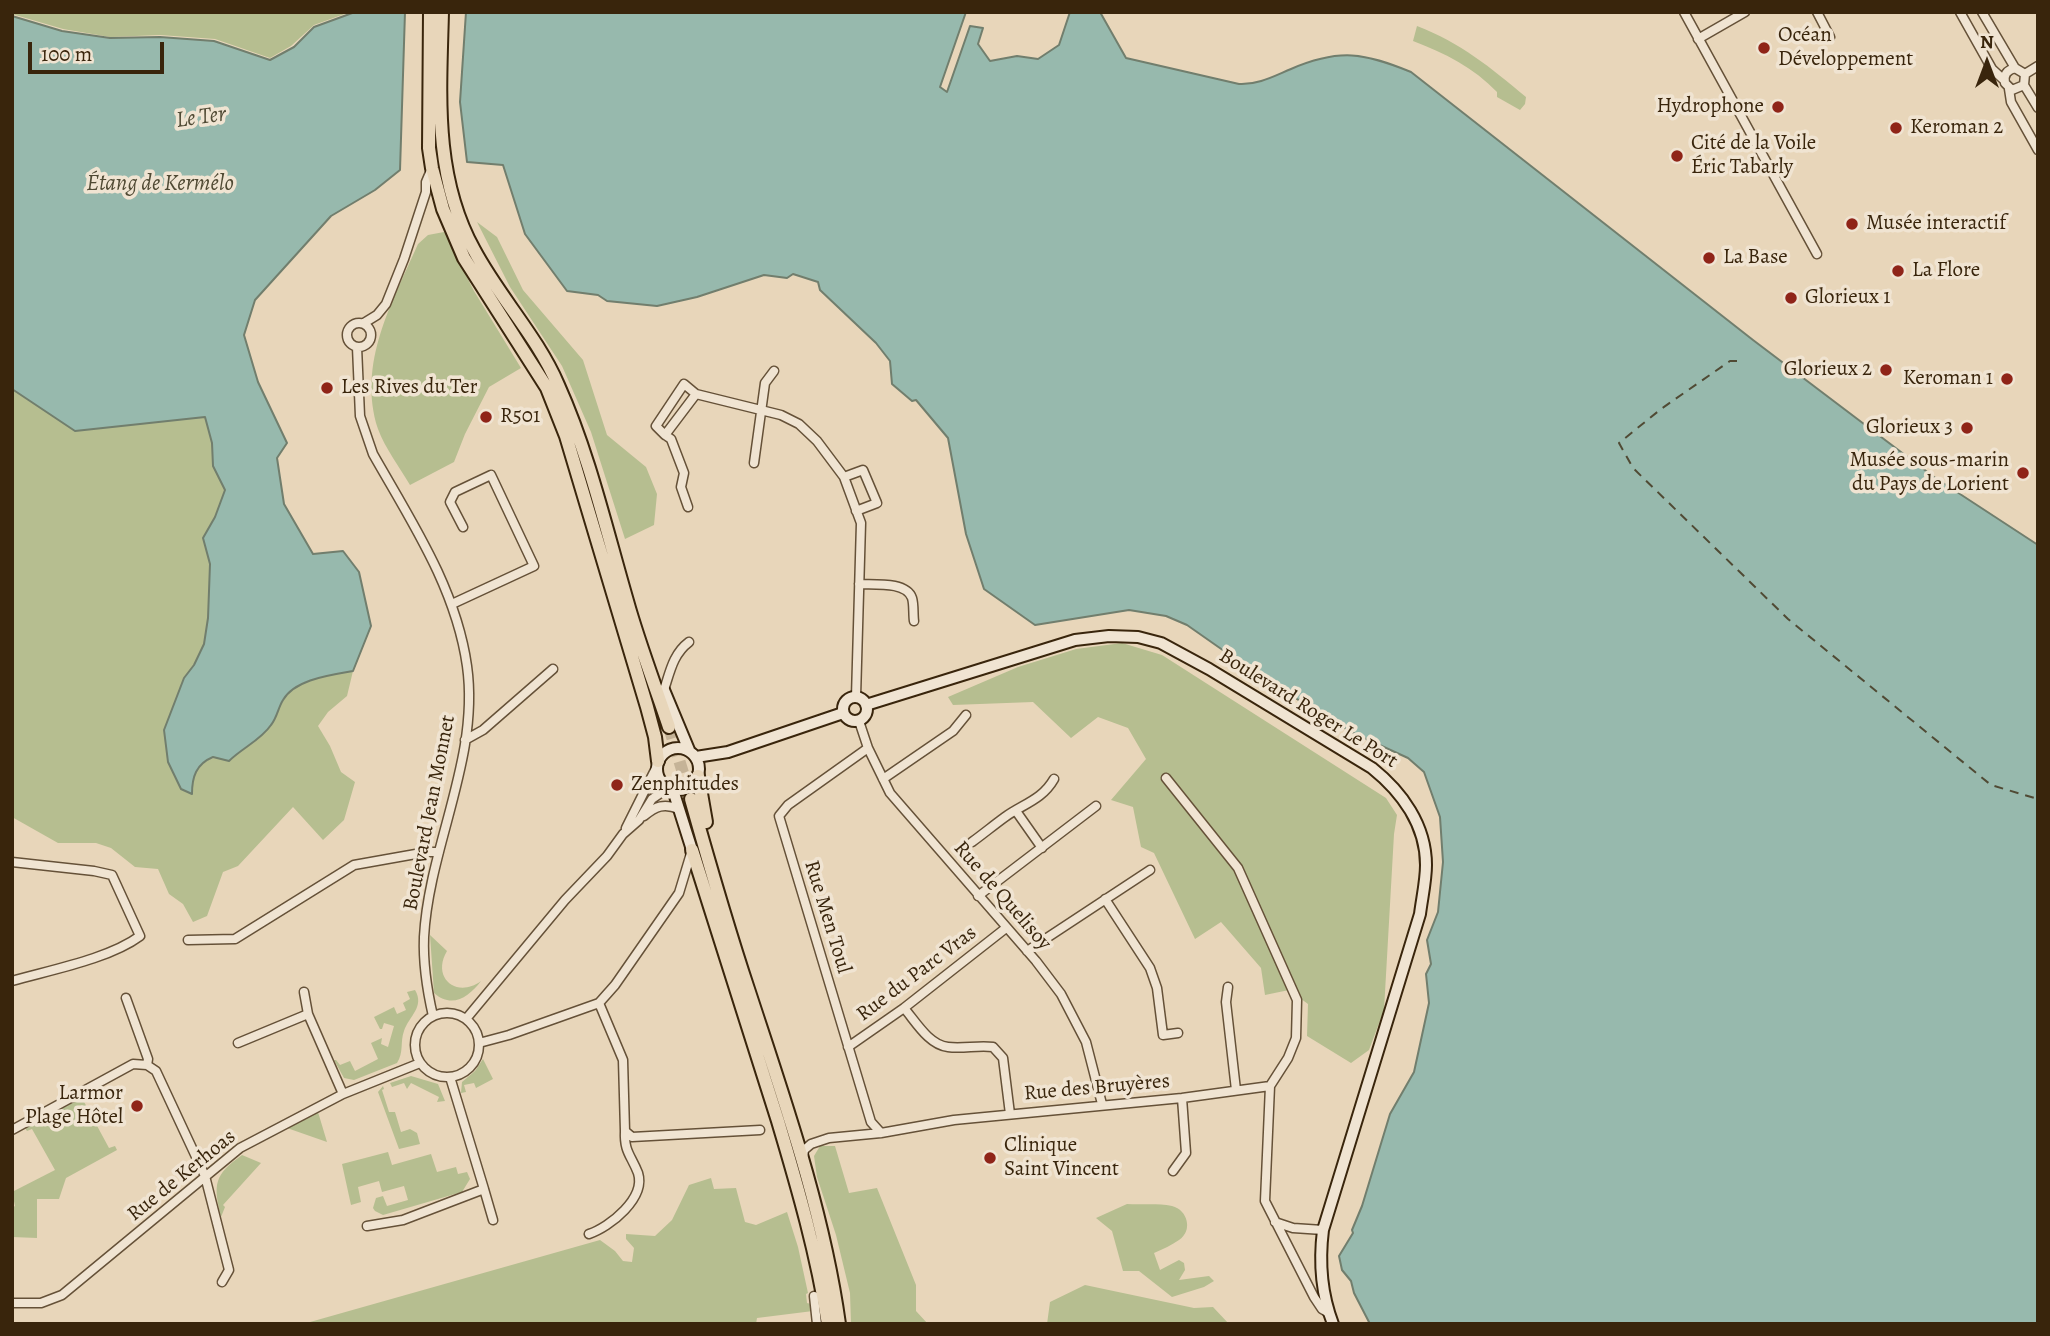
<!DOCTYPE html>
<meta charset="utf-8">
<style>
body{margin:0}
#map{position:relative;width:2050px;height:1336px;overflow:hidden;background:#e8d6ba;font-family:Alegreya,serif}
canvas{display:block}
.frame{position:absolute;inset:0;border:14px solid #39250c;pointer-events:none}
.north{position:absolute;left:1952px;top:28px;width:70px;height:70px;-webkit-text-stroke:5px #f0e4d2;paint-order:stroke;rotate:0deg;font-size:19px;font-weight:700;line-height:28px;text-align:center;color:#39250c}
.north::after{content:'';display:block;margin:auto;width:24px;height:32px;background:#39250c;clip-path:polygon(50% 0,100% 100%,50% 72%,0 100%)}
.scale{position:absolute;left:28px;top:42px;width:136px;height:32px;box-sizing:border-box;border:4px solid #39250c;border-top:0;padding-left:9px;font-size:21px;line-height:24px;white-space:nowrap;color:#39250c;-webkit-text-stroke:5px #f0e4d2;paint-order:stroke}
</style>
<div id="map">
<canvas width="2050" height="1336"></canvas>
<div class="frame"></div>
<div class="north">N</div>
<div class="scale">100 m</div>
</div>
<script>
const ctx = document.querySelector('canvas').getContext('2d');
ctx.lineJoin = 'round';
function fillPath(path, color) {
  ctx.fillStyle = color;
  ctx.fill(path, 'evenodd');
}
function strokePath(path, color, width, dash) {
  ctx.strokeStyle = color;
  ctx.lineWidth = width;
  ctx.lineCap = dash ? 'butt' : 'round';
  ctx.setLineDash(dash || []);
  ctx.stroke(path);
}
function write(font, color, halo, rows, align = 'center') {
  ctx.font = font + ' Alegreya,serif';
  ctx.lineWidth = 7;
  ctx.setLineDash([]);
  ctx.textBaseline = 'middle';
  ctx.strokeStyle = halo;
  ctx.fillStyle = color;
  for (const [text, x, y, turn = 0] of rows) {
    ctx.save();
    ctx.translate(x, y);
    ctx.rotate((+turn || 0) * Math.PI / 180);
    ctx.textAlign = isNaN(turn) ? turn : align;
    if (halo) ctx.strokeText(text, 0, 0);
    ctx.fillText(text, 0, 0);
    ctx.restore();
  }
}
const green = new Path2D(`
 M12,12H350L314,25L291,46L270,58L215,39L160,35L110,37L63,29L12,14Z
 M1417,26C1461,43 1490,67 1526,97L1525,104L1520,110L1497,97V92C1474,68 1445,53 1413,41Z
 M477,222L497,237L523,290L583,360L607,435L646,467L657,494L654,525L625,539L591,432L562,366L510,287Z
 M444,232L474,291L521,368L489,387L465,434L454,462L410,485C400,468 385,448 378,429C357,363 392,303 418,244L428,235Z
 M12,389L75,431L205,416L212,443L213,466L225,490L215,517L203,538L210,564L208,618L204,644L194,665L184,678L164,730L169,764L192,778C201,762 211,753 229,761C242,748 261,740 271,725C277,718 278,707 283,700C295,679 331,675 353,671L347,696L328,712L318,726L330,746L341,772L355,782L344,820L323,840L293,807L238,866L223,872L207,916L193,922L183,904L169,894L158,869L135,867L111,848L96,843H58L12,817Z
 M1122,643L1162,655L1386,798L1397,815L1394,834L1384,1010L1369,1050L1351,1063L1307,1036L1308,1004L1289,990L1265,995L1261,968L1221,922L1195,939L1154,853L1141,847L1133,807L1111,800L1146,759L1128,728L1098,717L1071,738L1033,702L953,705L948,697L1018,667L1076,649Z
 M430,935L447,951C431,978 457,999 481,981C469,997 452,1009 434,993Z
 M415,990C425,1007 409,1016 404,1031C400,1042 404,1052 397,1063L354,1080L344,1078L334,1060H336L340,1065L350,1061L355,1071L378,1059L371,1043L382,1038L381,1044L388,1047L394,1026L384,1023L382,1029H380L374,1017L394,1007L397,1014L406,1010L403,1003L410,999L407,992Z
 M483,1059L493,1079L476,1088L474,1083L464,1085L466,1092L461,1093L462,1082L475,1071Z
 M411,1076L438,1084L445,1101L437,1102L439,1097L411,1083L407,1089L404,1083L392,1087L390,1083Z
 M383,1086L384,1089L382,1090L389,1112H395L401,1132L410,1129L417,1133L420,1144L399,1149L378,1092Z
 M82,1098L109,1148L115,1146L117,1150L66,1178L59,1199H37V1238L12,1237V1208L15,1206L12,1192L55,1170L32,1129L27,1131L25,1128Z
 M318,1112L327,1142L287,1128Z
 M820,1146H835L849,1193L877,1188L916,1285V1311L928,1324H851L850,1293L836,1235L817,1177L814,1156Z
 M388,1152L392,1165L431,1154L437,1172L456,1167L458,1174L467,1172L470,1179L462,1192L383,1215L375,1211L373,1208L376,1198L383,1196L387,1206L408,1200L404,1186L382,1192L379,1181L358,1187L361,1202L351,1205L342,1164Z
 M242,1155L261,1163L223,1205L225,1207L221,1217C213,1184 214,1175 242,1155Z
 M711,1178L714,1189L736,1188L745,1222L756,1225L787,1212L798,1247L808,1293L806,1294L807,1303L811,1304L813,1311L757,1318L756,1324H303L600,1240L615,1251L623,1261L632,1262L634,1248L626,1239V1234L655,1236L672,1220L689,1185Z
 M1127,1204C1141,1205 1158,1203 1172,1206C1188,1210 1193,1231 1179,1240C1172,1245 1163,1249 1154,1253L1160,1270L1179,1260L1184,1263L1185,1270L1179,1280L1209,1276L1214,1281L1204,1287L1172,1297L1139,1271H1123L1112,1231L1096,1218Z
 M1085,1285L1194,1308L1213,1307L1229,1324H1047L1050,1302Z`);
const water = new Path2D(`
 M355,12H405L400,170L375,190L331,216L255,300L244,335L258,382L287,443L277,458L284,504L313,554L343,551L359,572L371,626L353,671C331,675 295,679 283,700C278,708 277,718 271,725C261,740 242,748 229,761L213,757C196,764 192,777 192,794L181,789L168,762L164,730L184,678L194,665L204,644L208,618L210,564L203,538L215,517L225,490L213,466L212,443L205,417L75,431L12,389V16L62,31L110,38L160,37L214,41L270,60L294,47L314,27Z
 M466,12H966L940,87L947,92L970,26L983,28L978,44L990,61L1017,56L1038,59L1059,45L1070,12H1100L1126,58L1239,84C1258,85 1274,76 1291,69C1340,48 1364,53 1411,72L1753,340L1934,477L2038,545V1324H1370L1354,1293L1351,1281L1342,1270L1339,1256L1353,1233L1352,1230L1362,1206L1390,1114L1414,1072L1429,1003L1426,974L1431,964L1427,940L1438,912L1443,862L1440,817L1424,772L1408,758L1351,732L1264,679L1187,625L1166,616L1129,610L1035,625L984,589L966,534L948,438L916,400L912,401L892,384L890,361L876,343L820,290L818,282L793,274L787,278L764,275L697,297L657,306L607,301L598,295L567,291L525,234L503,165L467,162L460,102Z`);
const ferry = new Path2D(`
 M1737,361H1730L1661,409L1619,443L1633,468L1788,619L1991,785L2038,799`);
const primaryTunnel = new Path2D(`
 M669,727L691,799`);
const street = new Path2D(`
 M1684,12L1817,254
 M1817,12L1830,37
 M1960,12L1992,69L2004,80
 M1982,12L2015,68L2025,74L2024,85L2012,90L2005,83C2003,75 2007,70 2015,68
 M1698,39L1745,12
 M2025,74L2038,66
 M2024,85L2038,108
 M2009,89L2011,102L2038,150
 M347 335a12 12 0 1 1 24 0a12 12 0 1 1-24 0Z
 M364,323L377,315L386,304L404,259L426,192V182L432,168
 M357,347L360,416L373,454C411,521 456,588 467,666C480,758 429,846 424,937C423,963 427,990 433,1016
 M665,435L656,426L684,384L696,394
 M754,463L765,383L774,371
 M844,477L863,470L877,503L856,511
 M688,507L681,487L684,473L671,439L665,435L696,394L781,415L799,424L817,441L844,477L861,523L856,697
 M859,584C873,585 906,581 912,598C914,604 913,614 914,621
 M452,604L534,566L491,475L455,492L450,502L463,527
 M664,690C670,672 673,654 689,642
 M859,721L868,748L890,793L1036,961L1061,994L1086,1042L1102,1104
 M465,740L483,730L553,669
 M868,748L788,805L779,816L871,1122L881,1133
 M1166,778L1238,868L1297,1000L1296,1038L1288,1058L1270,1086
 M883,779L953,731L966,715
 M1016,811L1042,848
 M644,816C656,806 664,803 679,809
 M626,828L656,768
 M972,842C983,834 994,825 1005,817C1023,804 1042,800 1054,779
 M12,862L94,871L112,875L140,936C109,959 50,970 12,981
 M978,896L1096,806
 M1105,899L1150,968L1157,988L1163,1035L1178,1033
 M188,940L235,939L354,865L427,852H439
 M1027,951L1150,870
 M1228,987L1226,1002L1236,1090
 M304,992L308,1014
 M126,998L148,1059L147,1065
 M599,1003L623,1060L625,1131L632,1137L760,1130
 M904,1008C916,1022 929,1045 948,1047C963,1049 978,1045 993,1047L1003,1058L1010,1114
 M415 1045a32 32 0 1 1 64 0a32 32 0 1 1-64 0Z
 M466,1019L565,900L607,856L623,834L639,820L652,799L668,788
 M238,1043L308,1014L343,1094
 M479,1043L509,1035L599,1003L615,985L679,893L692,850
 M848,1047L904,1008L1006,928
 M12,1130L133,1064L147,1065L156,1071L205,1176L229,1270L222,1282
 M803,1158L804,1150L811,1144L829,1138L881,1133L954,1120L1182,1098L1270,1086L1265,1201L1314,1297L1322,1309L1329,1313
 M1173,1171L1186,1153L1182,1098
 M484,1189L493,1220
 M1275,1222L1293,1228L1323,1230
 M367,1226L403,1220L484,1189L450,1077
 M589,1234C610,1227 646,1198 638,1173C631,1155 624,1152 625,1131
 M814,1296L817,1324
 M12,1303H41L62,1295L240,1148L343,1094L420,1063`);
const secondary = new Path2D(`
 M664,690L689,750
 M843 709a12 12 0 1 1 24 0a12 12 0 1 1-24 0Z
 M866,705L1075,640L1109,636L1138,637L1161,643L1209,669L1372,768C1402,792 1426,825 1426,865C1426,881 1422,898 1420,914L1323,1230C1319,1262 1321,1293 1333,1324
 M657 769a21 21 0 1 1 42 0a21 21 0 1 1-42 0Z
 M696,757L728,752L843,713
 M673,790L692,850`);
const primary = new Path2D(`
 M430,12L429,148L432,168L443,209L464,258L547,388L566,436L647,707L655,737L658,761
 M442,12C440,94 433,176 474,250C499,297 537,336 558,385C589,454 606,529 627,601C639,644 655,685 669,727
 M698,776L706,822
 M691,799C709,863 727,926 748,989C784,1099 823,1209 839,1324
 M692,850C720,941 750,1031 778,1121C798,1188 817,1254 828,1324`);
const markers = [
 [1764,48,7,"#8f2418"],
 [1778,107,7,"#8f2418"],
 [1896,128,7,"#8f2418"],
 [1677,156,7,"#8f2418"],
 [1852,224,7,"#8f2418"],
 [1709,258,7,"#8f2418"],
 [1898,271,7,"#8f2418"],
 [1791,298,7,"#8f2418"],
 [1886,370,7,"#8f2418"],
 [2007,379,7,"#8f2418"],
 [327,388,7,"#8f2418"],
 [486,417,7,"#8f2418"],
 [1967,428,7,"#8f2418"],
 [2023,473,7,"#8f2418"],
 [617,785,7,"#8f2418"],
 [137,1106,7,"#8f2418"],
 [990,1158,7,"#8f2418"]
];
const poiNames = [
 ["Océan",1778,36],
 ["Développement",1778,60],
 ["Hydrophone",1764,107,"right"],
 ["Keroman 2",1910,128],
 ["Cité de la Voile",1691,144],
 ["Éric Tabarly",1691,168],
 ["Musée interactif",1866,224],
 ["La Base",1723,258],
 ["La Flore",1912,271],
 ["Glorieux 1",1805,298],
 ["Glorieux 2",1872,370,"right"],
 ["Keroman 1",1993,379,"right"],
 ["Les Rives du Ter",341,388],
 ["R501",500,417],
 ["Glorieux 3",1953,428,"right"],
 ["Musée sous-marin",2009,461,"right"],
 ["du Pays de Lorient",2009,485,"right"],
 ["Zenphitudes",631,785],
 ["Larmor",123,1094,"right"],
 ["Plage Hôtel",123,1118,"right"],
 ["Clinique",1004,1146],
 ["Saint Vincent",1004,1170]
];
const streetNames = [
 ["Boulevard Roger Le Port",1308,709,32],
 ["Boulevard Jean Monnet",430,813,-79],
 ["Rue de Quelisoy",1002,896,49],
 ["Rue Men Toul",827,917,73],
 ["Rue du Parc Vras",917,974,-37],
 ["Rue des Bruyères",1097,1088,-5],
 ["Rue de Kerhoas",182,1176,-39]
];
const waterNames = [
 ["Le Ter",201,118,-8],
 ["Étang de Kermélo",160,184]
];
fillPath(green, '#b6be90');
fillPath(water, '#97b9ad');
strokePath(water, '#717e6d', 2);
strokePath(ferry, '#504a34', 2, [9, 7]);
strokePath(primaryTunnel, '#c5b397', 12, [12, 6]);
strokePath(street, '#655138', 11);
strokePath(secondary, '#39250c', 14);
strokePath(primary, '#39250c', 16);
strokePath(street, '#f0e4d2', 8);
strokePath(secondary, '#f0e4d2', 10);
strokePath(primary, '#e8d6ba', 12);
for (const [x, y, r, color] of markers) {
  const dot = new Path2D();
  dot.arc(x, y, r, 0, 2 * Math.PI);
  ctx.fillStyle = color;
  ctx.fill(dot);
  strokePath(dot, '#f0e4d2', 2.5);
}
write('21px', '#39250c', '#f0e4d2', poiNames, 'left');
write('21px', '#39250c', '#f0e4d2', streetNames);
write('italic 23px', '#504a34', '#f0e4d2', waterNames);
</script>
